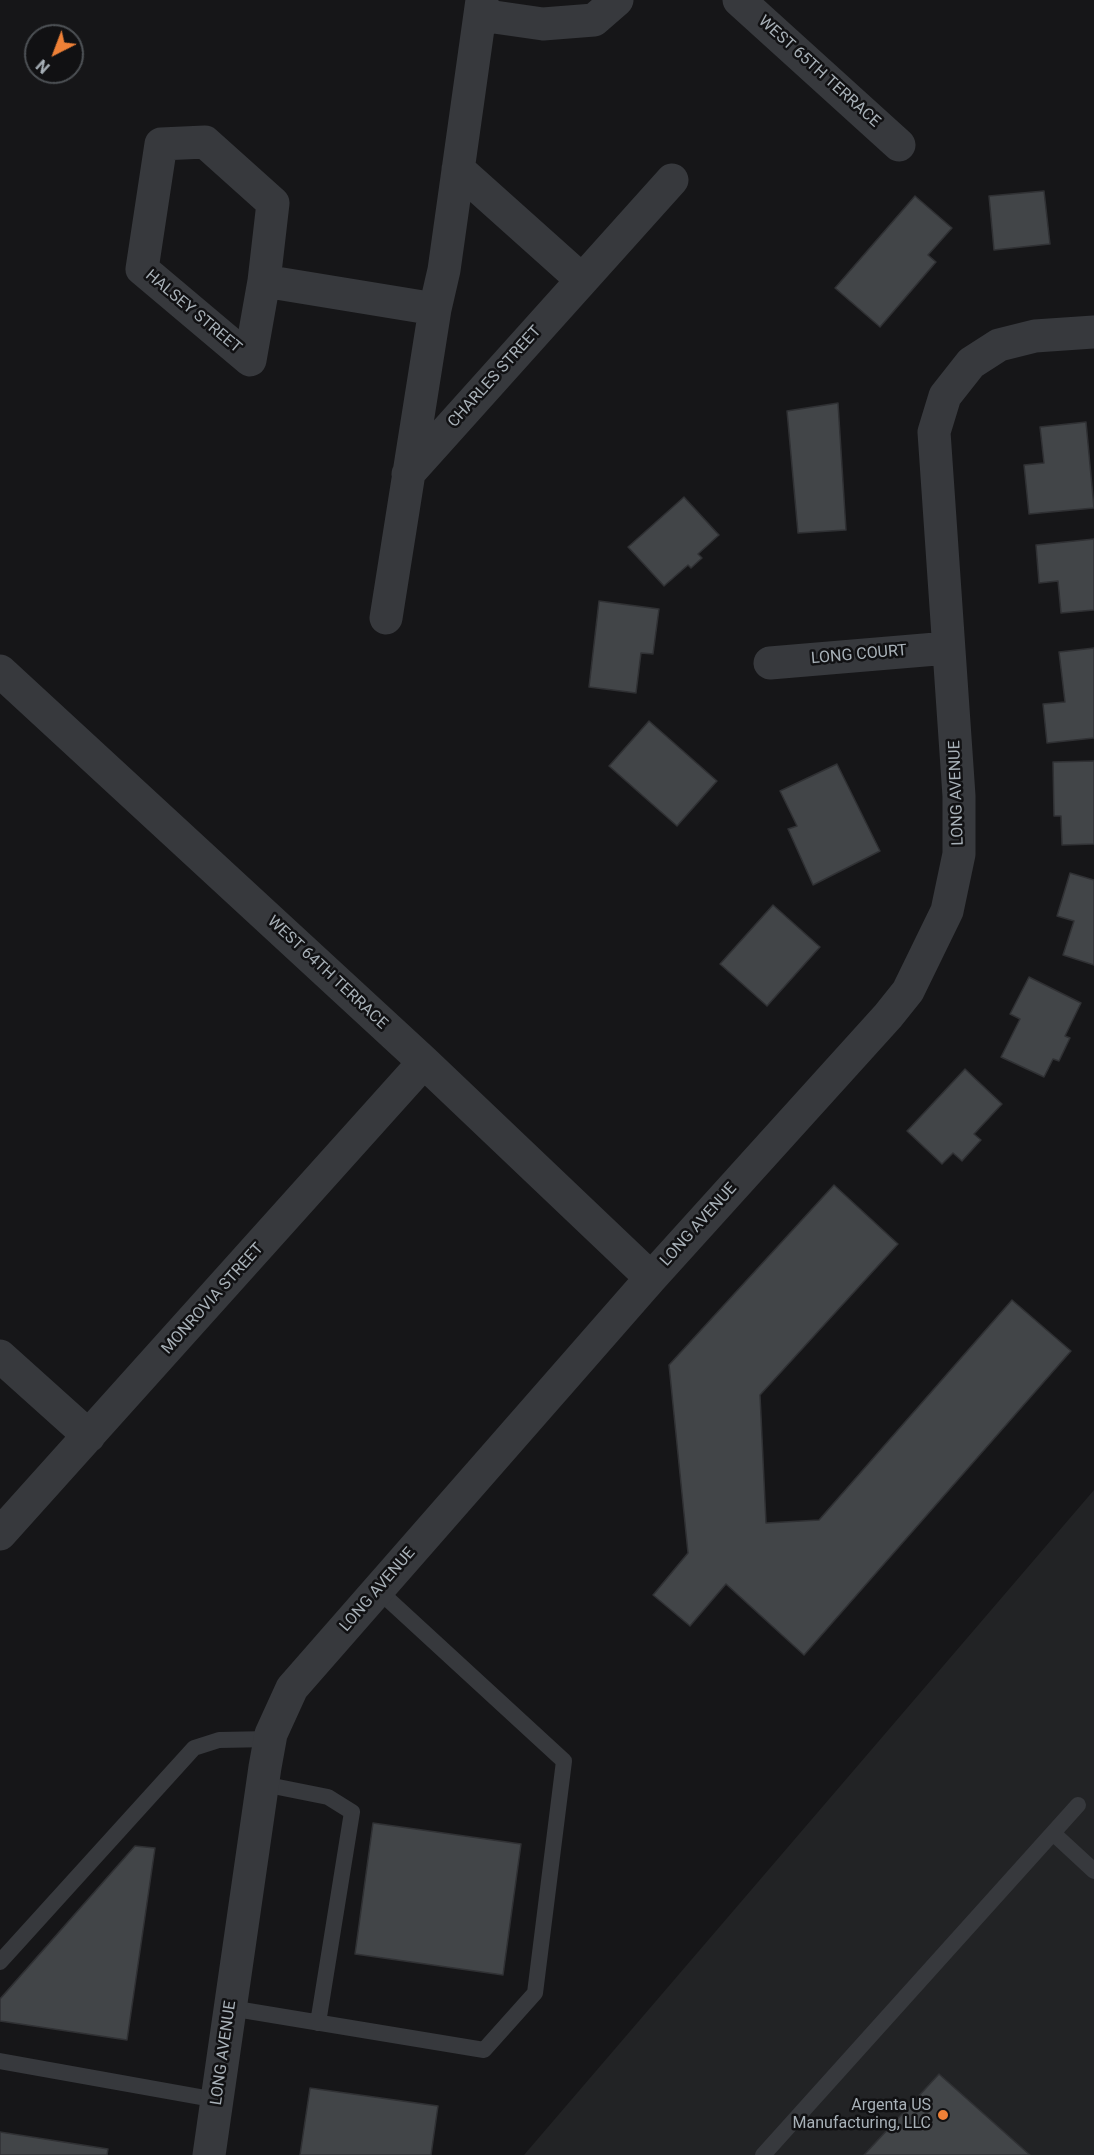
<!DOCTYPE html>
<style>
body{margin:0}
#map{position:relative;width:1094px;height:2155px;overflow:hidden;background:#161618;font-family:Roboto,sans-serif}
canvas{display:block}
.north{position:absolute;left:24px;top:24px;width:60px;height:60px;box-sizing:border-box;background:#111113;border:2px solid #4d5155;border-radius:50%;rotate:222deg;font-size:16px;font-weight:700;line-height:24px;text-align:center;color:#a8b1b8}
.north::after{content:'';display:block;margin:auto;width:21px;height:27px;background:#ef8137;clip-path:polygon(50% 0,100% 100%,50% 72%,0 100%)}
</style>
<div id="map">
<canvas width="1094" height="2155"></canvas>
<div class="north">N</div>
</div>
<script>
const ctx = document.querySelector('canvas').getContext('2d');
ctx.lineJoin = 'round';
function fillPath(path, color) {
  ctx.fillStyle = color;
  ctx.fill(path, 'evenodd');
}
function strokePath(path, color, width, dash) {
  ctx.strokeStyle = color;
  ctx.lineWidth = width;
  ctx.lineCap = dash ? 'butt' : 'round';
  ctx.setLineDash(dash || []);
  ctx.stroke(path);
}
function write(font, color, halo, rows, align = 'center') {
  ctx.font = font + ' Roboto,sans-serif';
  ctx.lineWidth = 5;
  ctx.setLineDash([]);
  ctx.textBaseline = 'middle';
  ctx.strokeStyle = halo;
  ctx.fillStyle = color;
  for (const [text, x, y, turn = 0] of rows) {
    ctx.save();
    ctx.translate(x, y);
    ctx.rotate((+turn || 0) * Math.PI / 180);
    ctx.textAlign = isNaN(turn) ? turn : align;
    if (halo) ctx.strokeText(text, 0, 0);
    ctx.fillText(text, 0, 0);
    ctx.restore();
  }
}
const built = new Path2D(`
 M1094,1490V2155H524Z`);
const building = new Path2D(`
 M1044,191L1050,244L994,250L989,196Z
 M915,196L952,228L928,255L936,262L880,327L835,288Z
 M838,403L846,530L798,533L787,411Z
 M1086,422L1094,508L1029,514L1024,465L1044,463L1040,427Z
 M684,497L719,535L698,554L702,558L691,568L688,565L664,586L628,547Z
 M1094,539V610L1061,613L1058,581L1039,583L1036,545Z
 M599,601L659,609L653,654L641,653L636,693L589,687Z
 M1094,648V738L1047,743L1043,704L1065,702L1059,652Z
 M649,721L717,781L677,826L609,766Z
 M1094,761V844L1062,845L1061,816H1054L1053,762Z
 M837,764L880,851L813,885L788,829L797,826L780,791Z
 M1070,873L1094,880V965L1063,955L1074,921L1057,916Z
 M773,905L820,947L767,1006L720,964Z
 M1029,977L1081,1003L1065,1036L1070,1038L1059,1061L1053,1059L1044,1077L1001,1057L1020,1019L1010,1014Z
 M965,1069L1002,1104L974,1134L981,1140L962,1161L953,1153L942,1164L907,1131Z
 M834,1185L898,1244L760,1395L766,1523L819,1520L1012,1300L1071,1351L804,1655L726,1584L690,1626L653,1595L688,1553L669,1365Z
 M373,1823L521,1844L503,1975L355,1954Z
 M135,1846L155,1848L127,2040L0,2021V1999Z
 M939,2074L1030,2155H864Z
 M310,2088L438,2106L431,2155H300Z
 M0,2132L108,2149L107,2155H0Z`);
const lane = new Path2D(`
 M263,1784L328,1797L352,1812L318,2023
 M1053,1833L1094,1871
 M0,1962L194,1748L219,1740L270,1739
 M230,2008L484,2050L535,1993L564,1761L378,1590
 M0,2061L217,2100
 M763,2155L1078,1805`);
const street = new Path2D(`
 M739,0L899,145
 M480,15L543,24L594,20L617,0
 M458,169L582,280
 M264,281L250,360L142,269L161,144L205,142L273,203L264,281L435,309
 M408,474L672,180
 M386,618L435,309L444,270L482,0
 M770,663L948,648
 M0,671L424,1062L651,1278
 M0,1356L89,1436
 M0,1534L424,1062
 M209,2155L265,1767L271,1734L292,1688L651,1278L888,1016L908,991L947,911L959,854V796L934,432L945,396L971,363L999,345L1035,336L1094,332`);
const markers = [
 [943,2115,6,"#ef8137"]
];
const streetNames = [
 ["WEST 65TH TERRACE",819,72,42],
 ["HALSEY STREET",193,312,40],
 ["CHARLES STREET",495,377,-48],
 ["LONG COURT",859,655,-5],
 ["LONG AVENUE",957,793,-92],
 ["WEST 64TH TERRACE",327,973,43],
 ["LONG AVENUE",699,1225,-48],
 ["MONROVIA STREET",213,1299,-48],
 ["LONG AVENUE",378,1590,-49],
 ["LONG AVENUE",224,2053,-82]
];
const poiNames = [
 ["Argenta US",931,2106],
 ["Manufacturing, LLC",931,2124]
];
fillPath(built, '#222325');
fillPath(building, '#424548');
strokePath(building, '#303134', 1.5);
strokePath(lane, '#37393d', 16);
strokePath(street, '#37393d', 33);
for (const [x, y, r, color] of markers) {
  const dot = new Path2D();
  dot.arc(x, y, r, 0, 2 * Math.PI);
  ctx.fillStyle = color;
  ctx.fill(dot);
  strokePath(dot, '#111113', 2);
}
write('16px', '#a8b1b8', '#111113', streetNames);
write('16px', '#a8b1b8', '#111113', poiNames, 'right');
</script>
